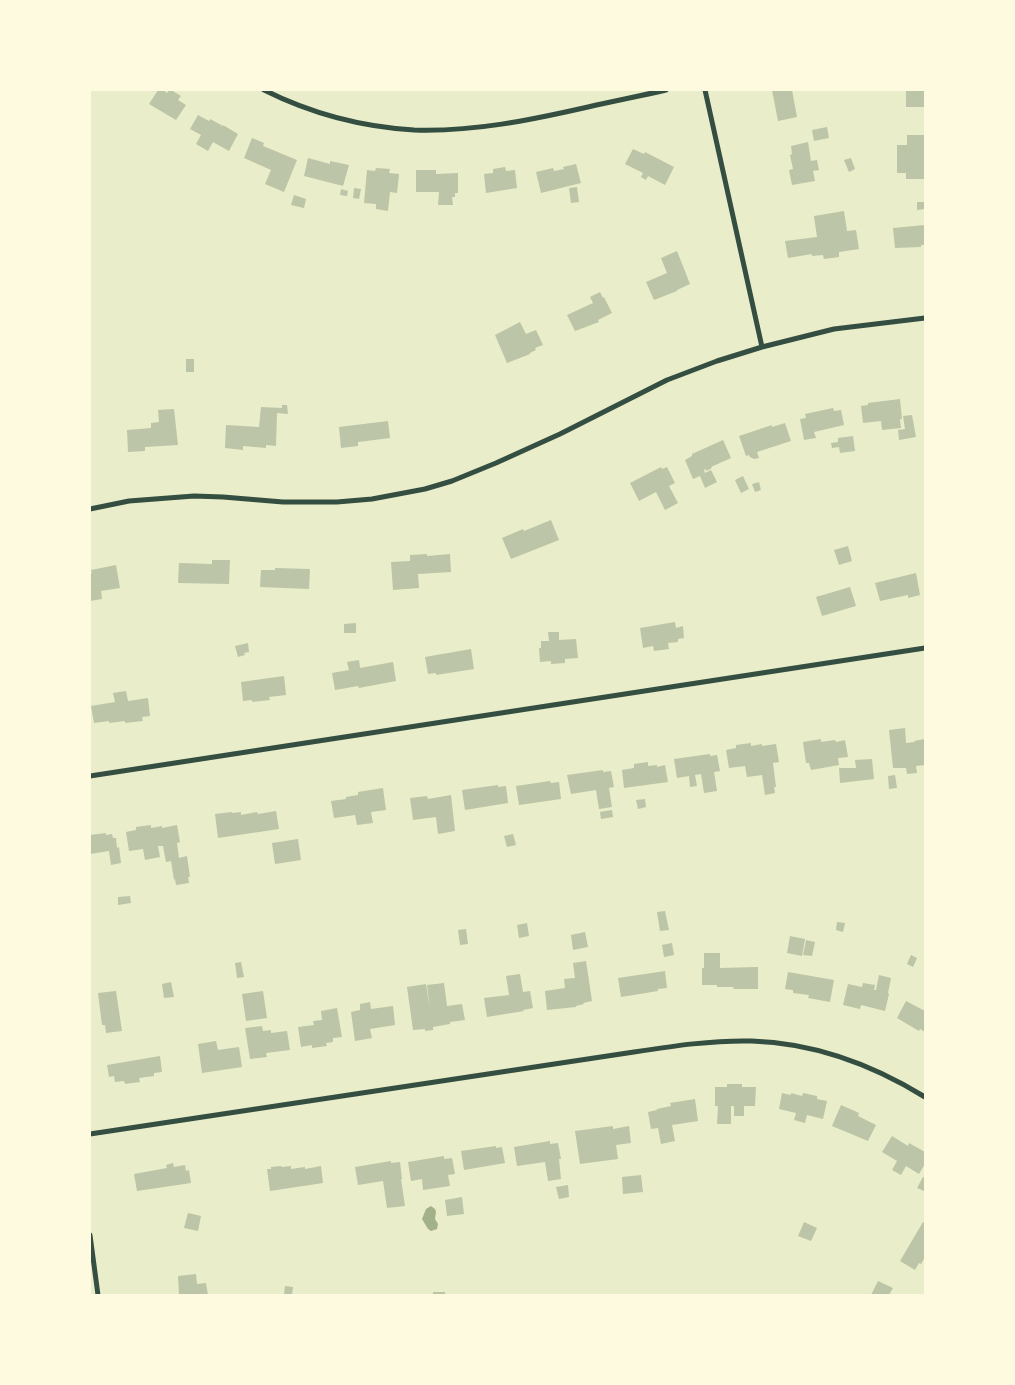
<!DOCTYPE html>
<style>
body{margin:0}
#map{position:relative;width:1015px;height:1385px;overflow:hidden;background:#e9edc9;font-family:"Work Sans",sans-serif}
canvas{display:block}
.frame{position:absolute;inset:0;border:91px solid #fefae0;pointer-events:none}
</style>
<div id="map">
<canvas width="1015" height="1385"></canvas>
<div class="frame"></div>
</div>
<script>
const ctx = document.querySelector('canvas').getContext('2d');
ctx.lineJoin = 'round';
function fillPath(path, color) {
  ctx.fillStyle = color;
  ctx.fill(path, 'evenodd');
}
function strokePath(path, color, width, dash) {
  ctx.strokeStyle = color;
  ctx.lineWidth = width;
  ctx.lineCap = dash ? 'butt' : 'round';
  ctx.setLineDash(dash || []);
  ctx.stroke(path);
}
const water = new Path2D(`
 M431,1206L435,1209L436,1212L435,1219L438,1224L437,1229L431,1231L428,1229L422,1219L426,1209Z`);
const building = new Path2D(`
 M158,90H163L167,93L169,90H171L181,96L178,100L186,105L176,120L149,104Z
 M772,90H792L797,117L778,121Z
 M906,90H925V107H906Z
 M198,115L209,121L210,119L223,126V125L238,134L229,151L213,142L208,151L196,144L201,135L190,129Z
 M827,127L829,138L814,141L812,130Z
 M907,135H925V179H906V173H897V145H907Z
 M252,138L264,143L263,146L297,160L284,192L265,184L271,170L244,158Z
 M808,142L811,161L817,160L819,170L813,171L815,181L792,185L789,170L793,169L790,155L792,154L791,146Z
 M633,149L644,154L645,152L674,167L665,185L648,176L646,180L641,177L643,173L625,164Z
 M308,158L330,164V161L349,165L343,186L304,176Z
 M851,158L855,169L849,172L844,160Z
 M576,164L581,183L541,193L536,172L553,168L554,171L564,169L563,167Z
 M505,167L506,171L515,170L517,188L486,193L484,174L493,173V169Z
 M376,168L390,169L389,173L399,174L397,193L390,192L388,211L376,209V204L364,203L367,170L375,171Z
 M416,170H436V174L458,173V193H455V197H452L453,205H438L439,192H416Z
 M577,187L579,202L571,203L569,188Z
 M354,188L361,189L359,199L353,198Z
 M341,189L348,191L347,196L340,195Z
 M294,195L306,199L304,208L291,205Z
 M917,202H925V209L917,210Z
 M844,211L847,231L856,230L859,249L839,252V257L824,259L823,255L812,256V254L788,258L785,241L817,237L814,216Z
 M925,225V245H921V247L895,248L893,228Z
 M677,251L690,284L677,290V291L654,300L646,282L667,273L661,258Z
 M600,292L603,298L604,297L612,313L598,320L599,322L575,331L567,315L593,303L590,297Z
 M520,322L526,334L536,330L543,345L535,348L536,350L530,353V354L507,363L495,335Z
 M186,359H194V372H186Z
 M900,399L902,419H900L901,428L882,430L881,421L863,423L861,406L868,405V403Z
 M282,405H287L288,414L277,413L276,446L266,445V448L243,446V450L225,448L226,425L259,427L261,407L282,408Z
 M833,408L834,411L841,410L844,425L814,432L816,438L804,440L800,419L806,418L805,414Z
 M174,409L178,445L145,447V451L128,452L127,430L151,428V423L159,422L158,410Z
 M912,415L916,437L899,440L898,430L905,429L903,416Z
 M388,421L390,438L358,442V446L341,448L339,427Z
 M785,423L791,441L757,452L759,458L754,459L750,457L749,455L746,456L739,436L772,425V427Z
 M853,436L855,451L840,453L839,447L832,448L831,443L838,442V438Z
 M723,440L731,458L711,467L712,468L706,471V469L704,470L705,473L711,470L717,482L705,488L700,476L693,479L685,460L692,456V454Z
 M661,467L662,469L667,467L675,483L669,486L678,503L665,510L656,492L639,501L630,483Z
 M743,476L749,489L741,493L735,480Z
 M759,482L761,490L755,492L752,484Z
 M551,520L559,540L511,559L502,538L523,529L524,531Z
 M848,546L852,561L839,565L834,550Z
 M427,554V556L450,554L451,572L418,574L419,588L393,590L391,562L410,561V555Z
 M212,560H230L229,584L178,583L179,563L212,564Z
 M116,565L120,588L101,591L102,599L90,601V573H92L91,570Z
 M275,568L310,569L309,589L260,587L261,570H275Z
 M916,573L920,595L908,598V595L880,601L875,583Z
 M850,587L856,606L822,616L816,597Z
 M675,622L676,628L683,626L684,638L678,639V642L668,643L669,649L654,651L653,646L643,648L640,628Z
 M356,623V633H344V624Z
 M548,632H559V640L576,639L578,658L565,659V663L551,664V661L540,662L539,648H541V641H549Z
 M248,643L249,652L244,653L245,655L238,657L235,646Z
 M471,649L474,669L436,675V673L428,674L425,657Z
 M359,660L360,668L393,662L396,681L359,688L358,686L335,690L332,673L349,670L347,662Z
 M284,676L286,695L269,697L270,700L252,702V700L243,701L241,682Z
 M126,691L128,701L148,698L150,716L142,717L143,721L125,723V721L109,723V721L94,723L91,706L115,702L113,693Z
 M905,728L906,743L915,742L914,741L925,739V765L916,766L917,773L907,774L906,768H893L889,730Z
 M821,739V742L835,740L836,742L845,740L848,757L838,758L839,765L811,770L809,763H806L803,742Z
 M751,743V746L762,744V746L776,744L779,762L773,763L776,787H774L775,793L765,795L762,775L747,777L745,766L729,768L726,750L736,748V745Z
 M710,754V756L717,755L720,771L714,772L717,791L704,793L701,774L695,775L697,786L690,787L689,776L677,778L674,759Z
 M872,759L874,779L840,783L839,768H856L855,760Z
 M648,762V766L657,765V767L665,765L668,782L624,788L622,770L634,768V764Z
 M603,770V772L611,771L614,787L609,788L612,807L599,809L596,790L571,794L567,775Z
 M895,775L897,788L889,789L888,776Z
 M550,781L551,783L559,782L561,799L519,805L516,786Z
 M498,785V787L506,786L508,803L465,810L462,790Z
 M383,788L386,810L371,812L373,823L357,825L355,815L334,818L331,801L346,799V797L358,795V792Z
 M451,795L455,831L438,834L436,817L413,820L410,798L427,796L428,799Z
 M645,799L646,807L638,809L636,800Z
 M612,810L613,817L601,819L600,812Z
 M276,811L279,829L218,838L215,814L232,812V813L241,812V815L257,812L258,814Z
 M151,825V828L162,826V828L177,825L180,842L177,843L179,858L187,856L190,877H188L189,883L176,885L175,879L174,880L171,861L166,862L163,846H158L160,857L145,860L143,849L129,851L126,832L136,830V827Z
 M106,833V835L112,834L113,838H116L117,848L119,847L121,863L111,865L109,851L90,854V835Z
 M513,834L516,845L507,847L504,836Z
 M298,839L301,860L275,864L272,843Z
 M130,896L131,903L118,905V897Z
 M665,911L669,930L660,931L657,912Z
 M837,922L845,923L843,932L836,930Z
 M527,923L529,936L519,938L517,925Z
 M466,929L468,944L460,945L458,930Z
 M585,932L588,947L573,950L571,935Z
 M790,936L805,939L802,956L787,953Z
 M806,940L815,942L812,956L803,955Z
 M672,943L674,955L664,957L662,945Z
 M704,953H720V968L758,967V989H733L734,987H717V985H702V968H704Z
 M911,955L917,958L913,967L907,964Z
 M586,961L592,1001L583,1003L584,1004L576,1006V1007L547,1010L545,991L565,988L564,979L575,978L573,963Z
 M241,962L244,977L237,978L235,963Z
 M665,971L667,988L658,989V991L621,997L618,978Z
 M788,972L834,980L830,1002L808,998L809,995L793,993V990L785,989Z
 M520,974L523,992L530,991L533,1008L523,1010L524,1011L487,1017L484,998L509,995L506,976Z
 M879,975L891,978L888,993L889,994L885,1011L861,1005L860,1009L843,1005L848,984L862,987L863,983L875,985L874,990H876Z
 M171,982L174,997L164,998L162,984Z
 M444,983L447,1006L462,1004L465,1020L450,1022V1024L433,1027V1030L425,1031V1029L413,1030L407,987L426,984L430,1009L427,985Z
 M116,991L122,1031L106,1033L105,1025H102L98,993Z
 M263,991L267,1018L246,1021L242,994Z
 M906,1001L925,1011V1032L920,1029L919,1031L897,1018Z
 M370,1002L371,1009L393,1006L395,1025L370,1029L372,1038L355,1041L351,1012L360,1010V1004Z
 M337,1008L342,1037L333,1038V1042L326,1043L327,1046L312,1048V1045L301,1047L298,1027L314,1025L313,1021L322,1020L321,1011Z
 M262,1026L263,1031L271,1030V1033L287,1031L290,1050L266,1053L267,1057L250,1059L245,1028Z
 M216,1041L218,1050L239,1047L242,1067L202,1073L198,1044Z
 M160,1056L162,1072L154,1073V1076L139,1078L140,1082L125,1084L124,1081L115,1082L114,1076L109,1077L107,1065Z
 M727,1084H742V1087H756L755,1106H744V1116H734V1106H731V1124H717L718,1106H715V1087H727Z
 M782,1093L791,1095V1093L802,1096L803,1093L817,1096V1099L827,1101L823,1119L807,1115L805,1123L794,1120L796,1113L779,1109Z
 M695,1099L698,1121L672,1125L675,1141L661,1144L658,1128L651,1129L648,1112L657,1110V1109L671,1106L670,1103Z
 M841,1105L859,1113L858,1116L876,1125L868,1141L832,1126Z
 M613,1126V1129L629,1126L631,1143L616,1145L618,1159L580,1164L575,1131Z
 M892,1136L908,1146L909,1143L925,1152V1164L919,1174L906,1166L901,1175L892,1170L897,1161L882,1152Z
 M550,1141V1144L558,1143L561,1159H559L561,1179L548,1181L545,1162L517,1166L514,1147Z
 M496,1146V1148L502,1147L505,1163L464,1170L461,1151Z
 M444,1156V1159L452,1158L455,1174L448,1175L450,1186L423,1190L422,1179L411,1181L408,1162Z
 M391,1161V1163L400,1162L402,1179H401L405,1206L387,1208L383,1181L358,1185L355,1167Z
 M173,1163L174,1167L185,1165L186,1171L189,1170L191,1183L137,1191L134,1174L167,1168L166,1165Z
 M281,1166L282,1167L291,1166V1169L305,1167V1169L321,1166L323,1183L270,1191L267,1169H271V1167Z
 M641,1175L643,1192L623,1194L622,1177Z
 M923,1177L925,1178V1189L924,1191L917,1188Z
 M568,1185L569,1197L559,1199L556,1187Z
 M462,1197L464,1214L447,1216L445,1200Z
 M188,1213L201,1216L198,1231L184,1228Z
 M804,1222L817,1228L811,1241L798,1236Z
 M923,1222L925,1223V1257L921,1264L919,1263L915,1270L900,1261Z
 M196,1274L197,1284L206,1283L208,1295H179L178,1276Z
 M878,1281L893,1288L889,1295H871Z
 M285,1286L293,1287L292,1295H284Z
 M433,1292H445V1295H433Z`);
const minor = new Path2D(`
 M264,90C310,113 363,127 414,130C473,132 531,120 588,107C614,101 640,96 666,90
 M705,90L762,347
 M90,509L129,501L194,496L223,497L283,502H337L372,499L425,489L452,481L496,463L560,434L667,380L717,361L762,347L834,329L925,318
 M90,776L925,648
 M90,1134L634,1052C673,1046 713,1040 752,1041C813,1043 873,1065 925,1097
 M90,1235L98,1295`);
fillPath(water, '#a3b18a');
fillPath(building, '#bcc5a7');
strokePath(minor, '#344e41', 5);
</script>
